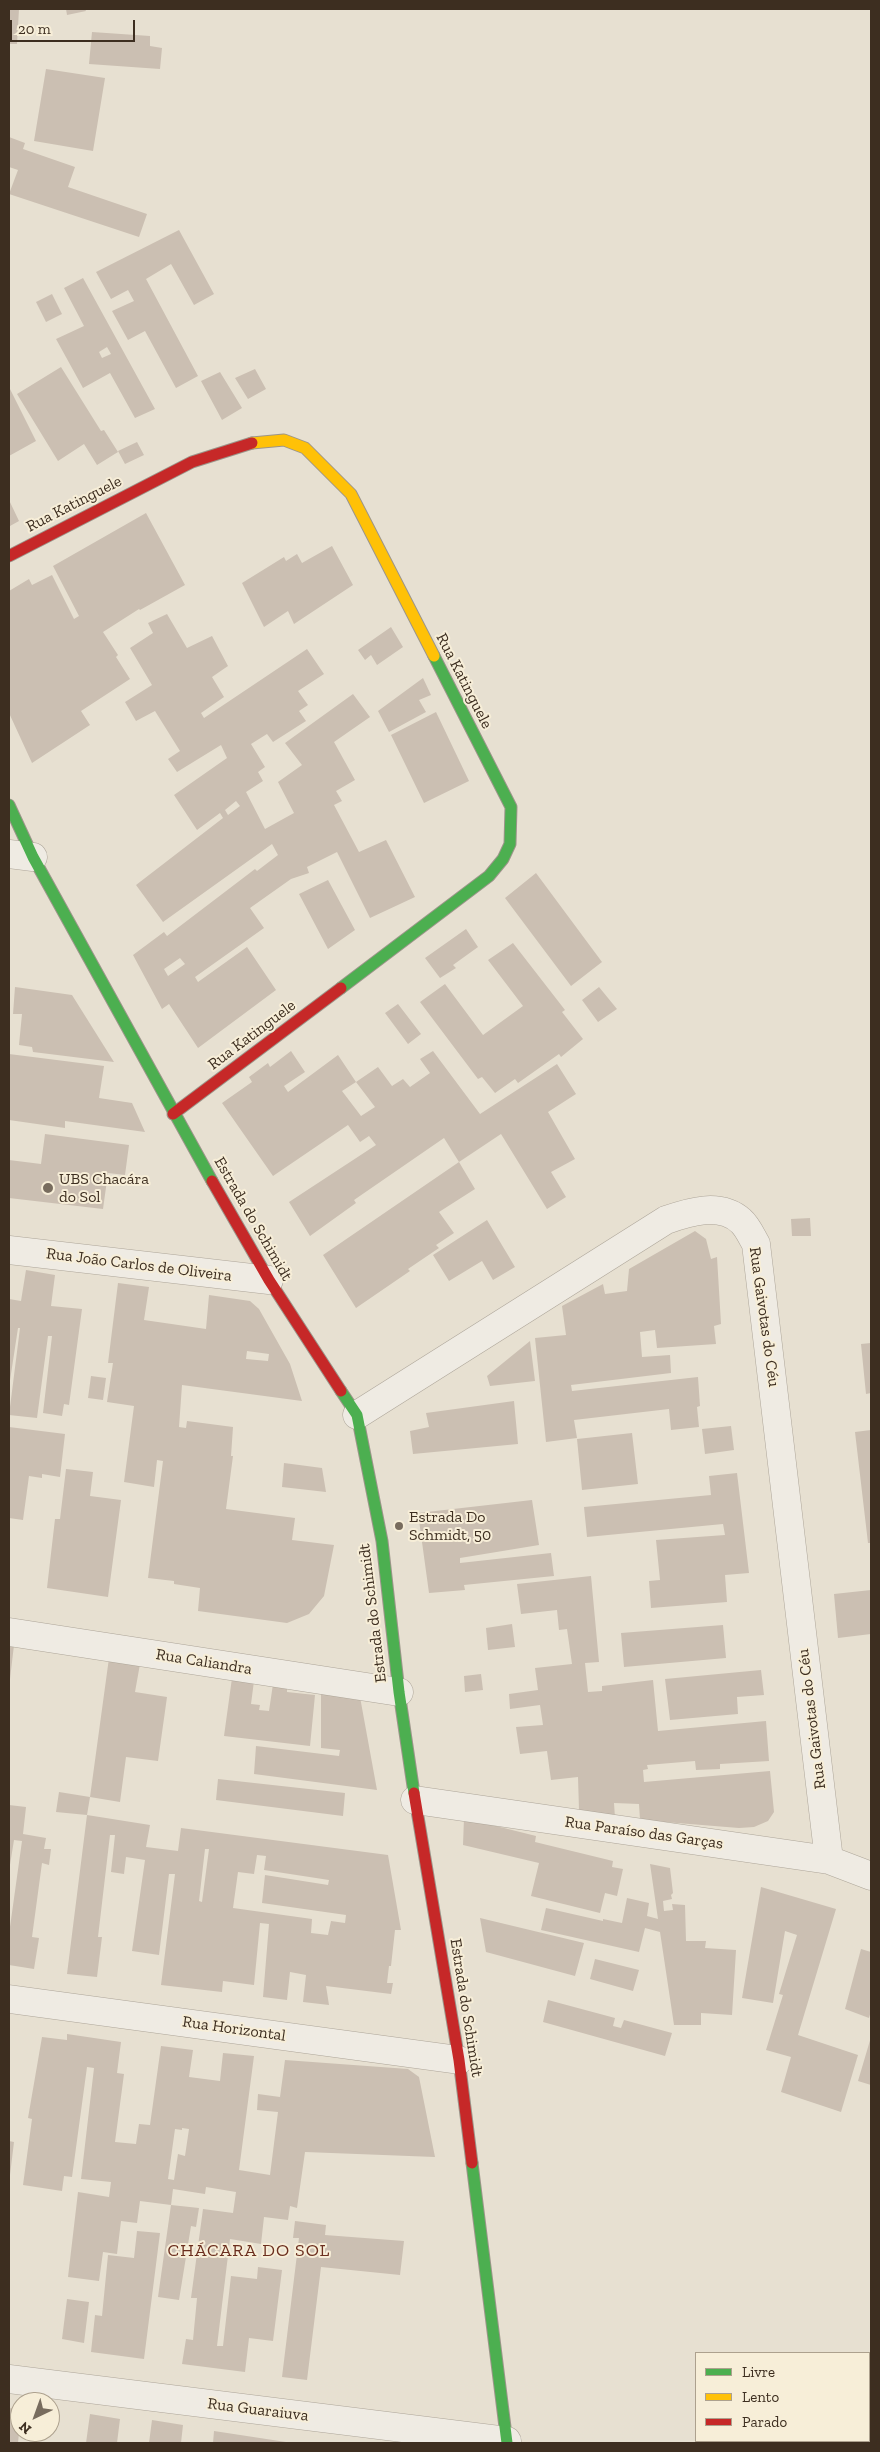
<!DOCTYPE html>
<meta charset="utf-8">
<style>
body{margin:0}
#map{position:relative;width:880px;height:2452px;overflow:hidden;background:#e7e0d1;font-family:"Zilla Slab",serif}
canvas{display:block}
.frame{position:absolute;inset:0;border:10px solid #3d2e20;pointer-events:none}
.legend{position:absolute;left:695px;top:2352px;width:175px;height:90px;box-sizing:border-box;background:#f7eed8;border:1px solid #ada18e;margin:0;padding:6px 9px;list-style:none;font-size:15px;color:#3d2e20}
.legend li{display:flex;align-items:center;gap:10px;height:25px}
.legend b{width:25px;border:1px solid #ada18e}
.north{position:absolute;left:10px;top:2392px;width:50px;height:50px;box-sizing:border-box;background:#f7eed8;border:1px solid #ada18e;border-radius:50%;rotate:222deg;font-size:14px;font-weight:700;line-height:20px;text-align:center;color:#3d2e20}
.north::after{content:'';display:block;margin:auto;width:18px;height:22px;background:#786c5e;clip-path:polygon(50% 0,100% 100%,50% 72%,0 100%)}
.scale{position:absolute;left:10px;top:20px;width:125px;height:22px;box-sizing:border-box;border:2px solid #3d2e20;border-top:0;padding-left:6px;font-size:15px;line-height:18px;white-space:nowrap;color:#3d2e20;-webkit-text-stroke:4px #f7eed8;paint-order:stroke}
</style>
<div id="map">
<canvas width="880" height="2452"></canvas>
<div class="frame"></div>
<ul class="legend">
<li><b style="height:6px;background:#4caf50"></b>Livre</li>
<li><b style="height:6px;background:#ffc107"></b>Lento</li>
<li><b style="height:6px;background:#c62828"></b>Parado</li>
</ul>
<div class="north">N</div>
<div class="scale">20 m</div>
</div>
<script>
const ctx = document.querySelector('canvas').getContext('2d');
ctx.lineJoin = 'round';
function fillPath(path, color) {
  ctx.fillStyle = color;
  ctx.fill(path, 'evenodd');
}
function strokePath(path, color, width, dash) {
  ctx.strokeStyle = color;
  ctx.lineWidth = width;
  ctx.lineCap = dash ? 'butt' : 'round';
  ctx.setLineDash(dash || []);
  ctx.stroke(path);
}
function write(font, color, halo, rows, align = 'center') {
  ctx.font = font + ' "Zilla Slab",serif';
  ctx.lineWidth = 4;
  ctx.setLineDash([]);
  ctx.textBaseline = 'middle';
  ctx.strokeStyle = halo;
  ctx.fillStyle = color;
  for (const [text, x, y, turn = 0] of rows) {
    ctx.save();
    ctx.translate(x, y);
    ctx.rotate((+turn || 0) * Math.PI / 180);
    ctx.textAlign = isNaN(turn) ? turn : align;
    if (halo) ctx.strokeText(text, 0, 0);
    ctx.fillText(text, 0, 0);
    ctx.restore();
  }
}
const building = new Path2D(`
 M9,9H19L17,44H9Z
 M66,9H85L86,11L67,15Z
 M92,32L150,36V46L162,48L160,69L89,64Z
 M46,69L105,78L93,151L34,141Z
 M9,137L25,143L23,149L75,167L68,187L147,214L139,237L9,194L18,170L9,167Z
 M179,230L214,294L194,305L171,264L146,279L198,376L176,388L145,331L128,340L112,311L134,301L128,290L111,299L96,272Z
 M83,278L155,409L135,418L110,373L83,388L56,339L84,326L64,288ZM107,347L111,354L102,358L99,352Z
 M52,294L62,314L46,322L36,302Z
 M61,367L101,431L104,430L118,452L97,465L84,444L58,461L17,394Z
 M255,369L266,389L248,399L235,378Z
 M220,372L242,408L222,420L201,381Z
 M9,387L36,441L9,456Z
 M137,442L144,455L125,464L118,451Z
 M9,500L19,521L10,526L9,523Z
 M146,513L185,585L140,610L139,609L103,632L118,655L116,657L130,679L81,711L90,725L32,763L9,713V591L29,579L32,585L52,575L74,619L79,616L53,566Z
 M332,546L353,585L294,624L288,611L264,627L242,583L284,557L286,561L297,554L302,563Z
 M167,614L187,648L212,636L228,666L212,677L224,697L201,713L204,718L307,649L324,674L298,691L308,705L299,711L306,721L273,742L267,734L251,744L265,767L258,772L263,781L246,792L265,829L294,813L278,782L302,765L285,743L353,694L370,717L334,742L355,780L336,791L342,801L334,805L359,852L386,840L415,897L370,918L337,852L307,867L309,873L291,879L250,908L264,928L195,977L198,982L247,947L276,990L198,1048L169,1004L162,1009L133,955L164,932L167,936L255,869L257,871L278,855L272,844L163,922L136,885L223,818L220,813L197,830L174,795L227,758L221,745L177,772L168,759L180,751L155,711L136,721L125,702L152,685L130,648L153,633L148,623ZM236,801L240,806L228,815L225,810ZM180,958L185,964L168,976L164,969Z
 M391,627L403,647L377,665L371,655L365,660L358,650Z
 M423,678L431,695L419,700L426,712L389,732L378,711Z
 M436,712L469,781L424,803L391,735Z
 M536,873L602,962L571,986L505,898Z
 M328,880L355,930L328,949L299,894Z
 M466,929L478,947L453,965L456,968L440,978L425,958Z
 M513,943L565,1010L562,1012L583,1039L561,1057L559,1054L518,1083L515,1079L495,1093L482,1077L478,1079L420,1002L445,984L483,1035L523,1006L488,960Z
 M15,987L72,995L114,1062L33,1052L32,1047L19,1045L22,1014H13Z
 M599,987L617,1009L598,1022L582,1000Z
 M398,1004L421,1034L408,1044L385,1013Z
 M291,1051L305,1072L284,1086L288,1092L338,1055L356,1082L378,1067L392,1086L403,1079L410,1087L430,1073L420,1059L433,1051L480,1114L557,1064L576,1094L548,1112L575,1159L551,1172L566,1197L547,1209L501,1134L459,1162L444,1138L354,1200L356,1203L310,1236L289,1202L376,1145L369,1136L360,1142L348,1125L273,1176L222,1103L252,1082L249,1077L268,1063L270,1067ZM356,1082L375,1107L361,1116L342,1091Z
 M9,1054L104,1066L99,1098L132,1103L145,1132L65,1121V1128L9,1120Z
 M45,1134L129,1145L125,1175L108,1173L103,1209L9,1198V1160L41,1164Z
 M459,1162L475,1189L439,1212L454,1233L436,1245L439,1248L408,1269L410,1271L356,1308L323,1255Z
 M810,1218L811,1236H792L791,1219Z
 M487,1220L515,1267L493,1280L482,1261L449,1281L433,1255Z
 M695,1231L706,1239L711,1259L717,1257L721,1324L714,1326L716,1344L657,1348L655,1330L640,1332L642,1357L670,1355L671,1373L571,1385L572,1391L698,1377L700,1406L697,1407L699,1427L671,1430L669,1409L574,1420L577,1438L546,1442L535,1338L566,1335L562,1306L603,1284L605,1294L627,1291L629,1269Z
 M26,1270L55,1275L51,1306L82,1309L69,1405L64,1404L62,1416L43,1413L52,1336H48L37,1418L9,1415L20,1328H18L9,1387V1299L21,1301Z
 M118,1283L149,1287L144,1320L206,1329L209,1295L250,1301L259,1309L290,1364L302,1401L182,1385L179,1427L186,1428L187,1421L233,1427L231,1456H233L226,1509L295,1518L292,1540L334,1545L324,1596L309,1614L287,1623L198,1611L200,1588L174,1584V1581L148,1578L163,1461L157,1460L154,1487L124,1482L134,1406L107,1402L113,1363H108ZM247,1351L269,1354L268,1361L246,1359Z
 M530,1341L535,1381L490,1386L487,1376Z
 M871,1343V1393L866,1394L861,1344Z
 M91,1376L106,1378L103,1400L88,1398Z
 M514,1401L518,1444L413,1454L410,1431L429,1427L426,1413Z
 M731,1426L734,1450L705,1454L702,1429Z
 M9,1427L65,1434L60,1477L42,1474V1478L29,1476L23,1520L9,1518Z
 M871,1430V1543H868L855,1432Z
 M632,1433L638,1484L582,1490L577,1439Z
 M284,1463L322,1468L326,1492L282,1487Z
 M66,1469L93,1472L90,1496L121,1500L108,1597L47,1588L55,1519H60Z
 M737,1473L749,1573L725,1575L727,1602L651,1608L649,1581L660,1580L656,1540L725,1535L723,1524L587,1537L584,1507L711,1495L709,1476Z
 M532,1500L539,1545L460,1558V1563L551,1553L554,1576L464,1585L465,1590L429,1593L418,1513Z
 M591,1576L599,1662L585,1663L588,1692L602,1691V1686L653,1680L658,1731L766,1721L769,1761L720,1764V1769L696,1770L695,1761L647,1765L648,1769L643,1770L644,1782L770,1771L774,1812L768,1821L754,1827L739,1828L640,1820L639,1804L614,1803L615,1818L579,1810L578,1777L551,1780L547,1751L520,1754L516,1727L543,1725L540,1705L510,1709L509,1694L538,1690L535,1668L572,1664L567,1629L559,1630L557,1610L521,1614L517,1584Z
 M871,1590V1634L838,1638L834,1594Z
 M512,1624L515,1647L488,1650L486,1628Z
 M723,1625L726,1658L624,1667L621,1633Z
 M9,1644L14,1645L10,1679H9Z
 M109,1658L140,1664L135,1692L167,1697L158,1761L126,1757L120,1802L90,1797L87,1815L56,1812L59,1792L90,1797Z
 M761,1670L764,1695L737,1697L738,1714L670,1720L665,1679Z
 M481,1674L483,1690L465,1692L464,1676Z
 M232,1678L254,1681L251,1704L260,1705L259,1710L269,1711L273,1684L287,1686V1692L315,1695L310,1746L224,1736Z
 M321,1691L360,1697L377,1790L254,1774L256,1746L339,1756L340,1750L321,1748Z
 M218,1779L345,1793L343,1816L216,1800Z
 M9,1805L26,1807L23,1834L46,1838L44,1849H51L49,1865L42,1863L32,1937L39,1938L34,1969L9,1965V1934L22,1841L14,1840L9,1871Z
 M87,1815L150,1825L146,1847L178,1851L181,1828L388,1855L401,1930H395L391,1966H389L387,1983H393L391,1994L326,1986L329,2005L303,2002L306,1975L290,1972L287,2000L263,1997L269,1924L260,1923L254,1985L223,1981L222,1992L161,1985L175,1874H169L159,1955L132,1951L145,1860L126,1857L124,1874L111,1872L115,1835H110L98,1937H102L97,1977L67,1974ZM205,1849H209L202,1902L199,1901ZM257,1855L266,1856L264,1870L329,1880L328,1885L265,1875L262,1903L346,1915L345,1923L331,1921L328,1935L311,1933L312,1919L233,1908L238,1872L254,1874Z
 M464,1818L536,1836L535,1842L613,1861L612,1867L623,1869L617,1896L605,1893L600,1913L531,1896L539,1863L463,1845Z
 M650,1864L670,1868L673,1893L671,1895L672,1899L663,1901L664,1911L673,1910L672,1904L685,1905L686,1941H706L705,1948L736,1950L732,2015L701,2013V2025H674L660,1932L645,1928L639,1952L541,1930L546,1908L603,1921V1919L622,1923L627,1898L649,1903L647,1916L658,1919Z
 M761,1887L836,1909L798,2035L858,2055L841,2112L781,2092L791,2057L766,2050L783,1995L779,1994L797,1935L785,1931L773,2003L742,1998Z
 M480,1918L584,1943L575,1976L486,1952Z
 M861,1949L871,1952V2011L869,2018L845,2009Z
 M595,1959L639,1970L633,1991L590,1979Z
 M548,2000L615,2018L613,2026L621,2028L624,2020L672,2033L665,2056L543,2022Z
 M67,2034L121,2042L117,2073L124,2074L115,2142L136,2144L139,2124L150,2125L161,2046L193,2050L189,2077L220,2081L223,2053L254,2056L239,2170L270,2175L278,2112L257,2110L258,2094L280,2097L285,2060L408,2069L419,2077L435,2157L305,2152L297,2208L290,2206L288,2220L264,2217L261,2244L230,2239L217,2346H223L231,2276L257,2279L258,2267L282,2270L273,2341L249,2338L245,2372L182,2364L186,2339L193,2340L197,2298H191L203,2209L233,2213L236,2192L206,2187L205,2194L173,2189L171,2205L199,2208L196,2227L191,2226L179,2300L158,2297L171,2205L140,2201L137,2223L121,2221L117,2254L103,2252L99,2281L68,2277L78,2192L109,2197L111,2182L81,2179L94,2068L87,2067L72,2177L64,2176L62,2191L23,2185L32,2119L28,2118L42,2037L67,2040ZM182,2128L189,2129L185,2156L178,2154L174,2180L168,2179L175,2129L182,2130Z
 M871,2037V2085L858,2081Z
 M9,2141L14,2142L10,2175H9Z
 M295,2221L326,2225L325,2235L404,2241L400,2275L321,2267L307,2380L282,2377L299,2238H293Z
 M137,2231L160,2233L144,2359L91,2352L95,2315L102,2316L108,2255L134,2258Z
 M67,2299L89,2302L84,2343L62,2339Z
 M9,2408L20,2410V2432H24V2434L19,2433L18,2443H9Z
 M90,2414L120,2419L117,2443H86Z
 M152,2420L183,2425L181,2443H149Z
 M214,2431L286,2442V2443H213Z`);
const street = new Path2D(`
 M9,854L33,857
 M9,1250L269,1280
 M357,1415L666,1220C689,1212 720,1202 741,1221C747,1226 752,1237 756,1244L829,1860
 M9,1632L399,1692
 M415,1800L829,1860L871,1876
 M9,1999L459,2060
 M9,2379L507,2441`);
const fast = new Path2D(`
 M9,805L33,857L212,1181
 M341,988L489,876L503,859L510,844L511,807L434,656
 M341,1391L357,1415L382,1541L399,1692L414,1793
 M472,2163L507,2443`);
const slow = new Path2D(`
 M252,443L284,440L305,448L351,494L434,656`);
const jam = new Path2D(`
 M9,556L192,462L252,443
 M173,1114L341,988
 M212,1181L269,1280L341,1391
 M414,1793L459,2060L472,2163`);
const markers = [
 [48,1188,6,"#786c5e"],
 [399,1526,5,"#786c5e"]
];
const streetNames = [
 ["Rua Katinguele",74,504,-27],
 ["Rua Katinguele",464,681,63],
 ["Rua Katinguele",252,1035,-37],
 ["Estrada do Schimidt",253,1219,60],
 ["Rua João Carlos de Oliveira",139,1265,7],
 ["Rua Gaivotas do Céu",764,1317,82],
 ["Estrada do Schimidt",373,1613,-97],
 ["Rua Caliandra",204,1662,9],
 ["Rua Gaivotas do Céu",812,1719,-97],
 ["Rua Paraíso das Garças",644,1833,8],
 ["Estrada do Schimidt",466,2008,81],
 ["Rua Horizontal",234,2029,8],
 ["Rua Guaraiuva",258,2410,7]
];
const poiNames = [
 ["UBS Chacára",59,1179],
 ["do Sol",59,1197],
 ["Estrada Do",409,1517],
 ["Schmidt, 50",409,1535]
];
const neighbourhoodNames = [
 ["CHÁCARA DO SOL",249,2251]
];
fillPath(building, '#cbbfb2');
strokePath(street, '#ada599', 29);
strokePath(fast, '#9c958a', 13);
strokePath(slow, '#9c958a', 13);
strokePath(jam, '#9c958a', 13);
strokePath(street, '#efebe3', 28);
strokePath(fast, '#4caf50', 11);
strokePath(slow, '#ffc107', 11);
strokePath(jam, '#c62828', 11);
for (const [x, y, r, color] of markers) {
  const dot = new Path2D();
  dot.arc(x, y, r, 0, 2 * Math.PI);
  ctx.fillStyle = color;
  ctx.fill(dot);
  strokePath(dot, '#f7eed8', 2);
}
write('16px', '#3d2e20', '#f7eed8', streetNames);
write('16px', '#3d2e20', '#f7eed8', poiNames, 'left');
ctx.letterSpacing = '1px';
write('18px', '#6b2e1e', '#f7eed8', neighbourhoodNames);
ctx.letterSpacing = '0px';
</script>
